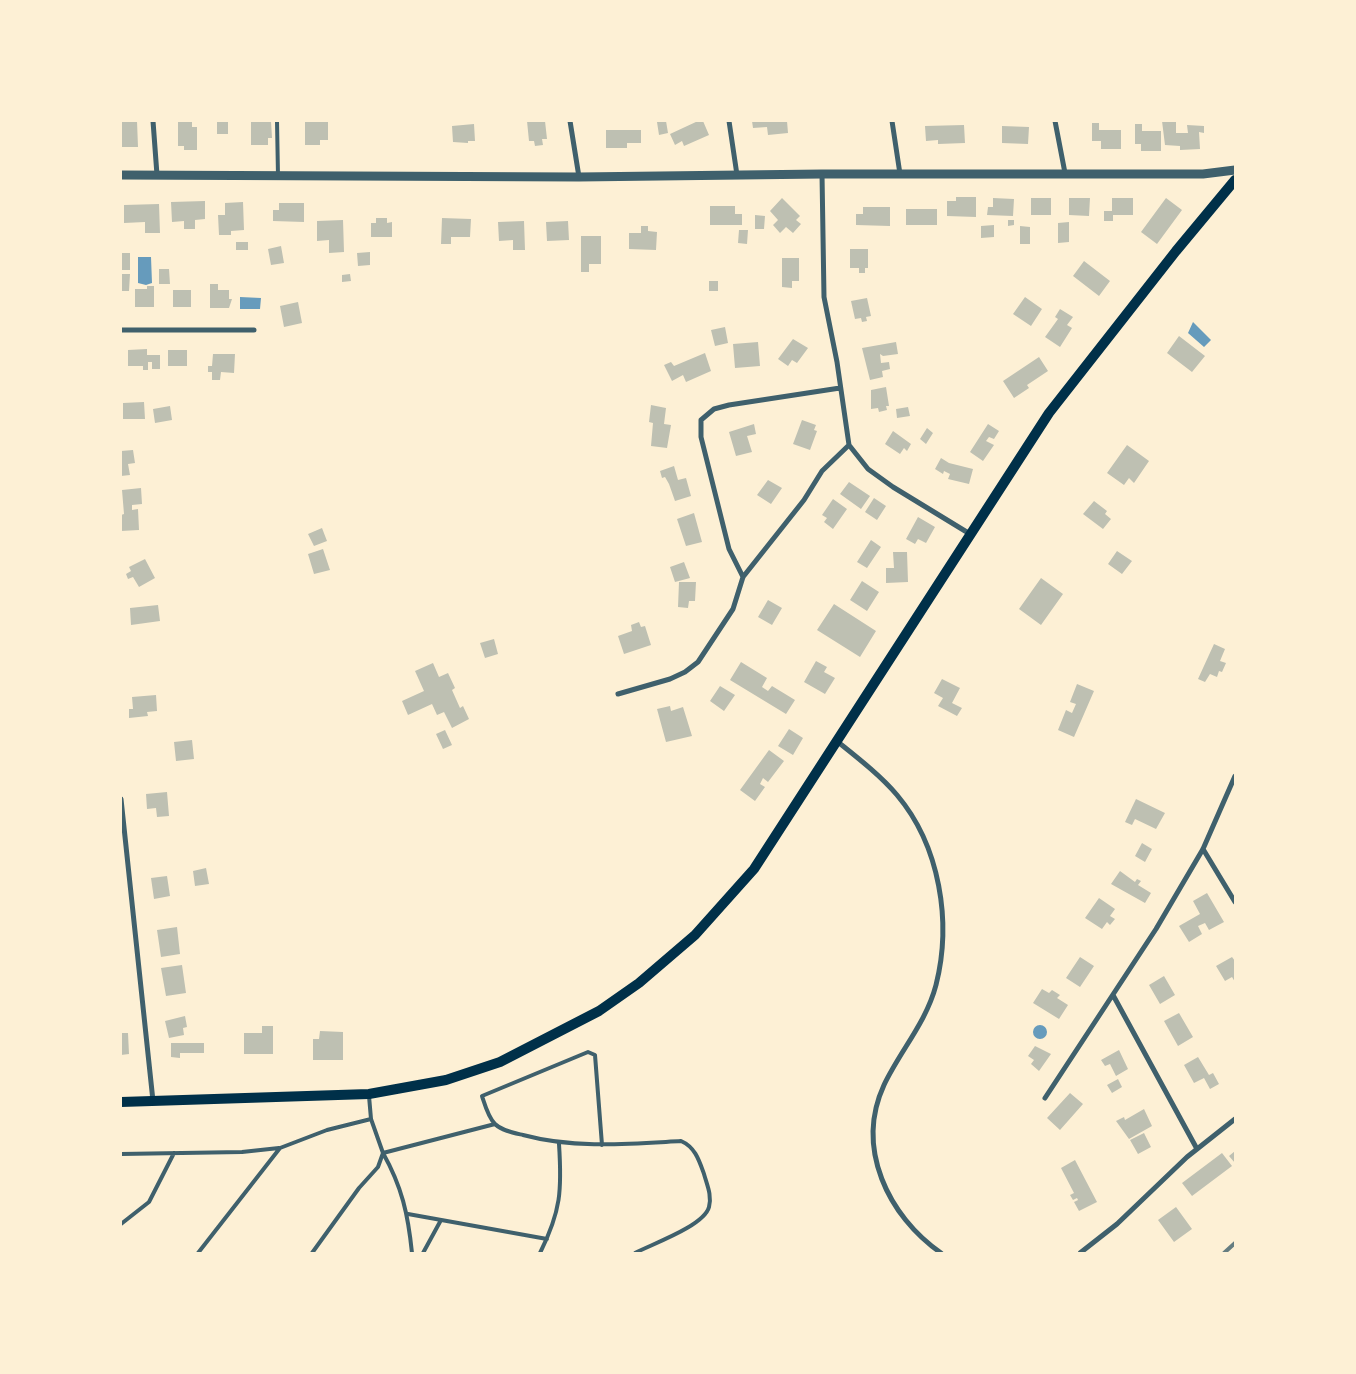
<!DOCTYPE html>
<style>
body{margin:0}
#map{position:relative;width:1356px;height:1374px;overflow:hidden;background:#fdf0d5;font-family:"Titillium Web",sans-serif}
canvas{display:block}
.frame{position:absolute;inset:0;border:122px solid #fdf0d5;pointer-events:none}
</style>
<div id="map">
<canvas width="1356" height="1374"></canvas>
<div class="frame"></div>
</div>
<script>
const ctx = document.querySelector('canvas').getContext('2d');
ctx.lineJoin = 'round';
function fillPath(path, color) {
  ctx.fillStyle = color;
  ctx.fill(path, 'evenodd');
}
function strokePath(path, color, width, dash) {
  ctx.strokeStyle = color;
  ctx.lineWidth = width;
  ctx.lineCap = dash ? 'butt' : 'round';
  ctx.setLineDash(dash || []);
  ctx.stroke(path);
}
const water = new Path2D(`
 M138,257H151L152,283L146,285L138,283Z
 M240,297L261,298L260,309H240Z
 M1193,322L1211,340L1204,347L1188,333Z
 M1033 1032a7 7 0 1 1 14 0a7 7 0 1 1-14 0Z`);
const building = new Path2D(`
 M121,121H137L138,147H121Z
 M178,121H192V127H197V150H184V146H178Z
 M217,121H228V134H217Z
 M251,121H271L272,138H268V145H251Z
 M305,121H328V140H320V145H305Z
 M527,121H545L547,139H542L543,145L535,146L534,141H529Z
 M666,121L668,133L659,135L657,122Z
 M698,121H703L709,135L684,146L682,141L675,145L670,134Z
 M752,121H787L788,133L768,135L767,127L753,128Z
 M1162,121H1176V133H1188L1187,125L1204,126V133L1199,132L1200,149L1180,150V146L1165,145Z
 M1092,123H1099V130H1121V149H1101V141H1092Z
 M474,124L475,141H468V143L453,142L452,126Z
 M1135,124H1142V131H1161V151H1141V144H1135Z
 M964,125L965,143L938,144V140L926,141L925,126Z
 M1002,126L1029,127L1028,144L1002,143Z
 M606,130H641V143H627V148H606Z
 M956,197H976V217L947,216V201H956Z
 M782,198L800,216L796,220L801,224L793,233L786,227L780,233L773,225L778,220L770,211Z
 M993,198L1014,199L1013,216L987,215L988,207H993Z
 M1031,198H1051V215H1031Z
 M1069,198H1090L1089,216L1069,215Z
 M1112,198H1133V215H1113V221H1104V211H1112Z
 M1166,198L1182,210L1157,244L1141,232Z
 M205,201V219L195,220V229H184V221L172,222L171,202Z
 M243,202L244,230L231,231V235H219L218,215H225V203Z
 M279,203H304V222L273,221V210H279Z
 M159,204L160,233H145V222L124,223V205Z
 M710,206H735V214H742V225H710Z
 M863,207H890V226L856,225V214H863Z
 M906,209H937V225H906Z
 M755,215L765,216L764,229H755Z
 M376,218H387V223L392,222V237H371V223H376Z
 M442,218L471,219L470,237H451V244H441Z
 M343,220L344,252L329,253V240L317,241V221Z
 M1008,220H1014V225L1008,226Z
 M524,221L525,250H513V240L499,241L498,222Z
 M568,221L569,240L547,241L546,222Z
 M1069,222V242L1058,243V223Z
 M994,225V237L981,238V226Z
 M641,226H648V231L657,232L656,250L629,249V233H641Z
 M1020,226L1030,227V244H1020Z
 M739,230H748L747,244L738,243Z
 M581,236H601V264H589V272H581Z
 M236,242H248V250H236Z
 M281,246L284,263L271,265L268,249Z
 M850,249H868V268H865V273H859V268H850Z
 M370,252V265L358,266L357,253Z
 M121,253H130V270H121Z
 M782,258H799V281H792V288L782,287Z
 M1084,261L1110,281L1099,296L1073,276Z
 M159,269H169L170,284H159Z
 M121,274H130L129,291H121Z
 M350,274L351,281L342,282V275Z
 M709,281H718V291H709Z
 M210,284H218V290H229V299H232L229,308H210Z
 M147,286H154V307H135V289H147Z
 M173,290H191V307H173Z
 M1025,297L1042,309L1031,326L1013,314Z
 M867,298L871,316L866,317L867,321L862,322L861,318L855,319L851,301Z
 M298,302L302,323L284,327L280,306Z
 M1060,309L1073,317L1067,325L1072,328L1060,347L1045,337L1058,319L1055,317Z
 M725,327L728,343L715,346L711,330Z
 M1179,336L1205,356L1192,372L1167,353Z
 M793,339L808,348L797,363L792,360L788,366L778,359Z
 M758,342L760,366L735,368L733,344Z
 M896,342L898,354L883,356L880,354L881,363L889,362L890,369L882,371L883,377L870,380L862,348Z
 M147,349V355H160V369H152V362H148V370H143V366H128V350Z
 M168,350H187V366H168Z
 M705,353L711,371L686,382L683,375L672,381L664,365L671,362L674,366Z
 M213,354H235L234,373L221,372L220,380H212V372H208V366H212Z
 M1039,357L1048,371L1027,385L1029,388L1014,398L1003,381Z
 M886,387L889,406H886L887,410L879,412L878,408L871,409V390Z
 M144,402L145,419H123V403Z
 M651,405L666,408L664,424L671,425L667,448L651,446L653,423L649,422Z
 M170,406L172,420L155,423L153,409Z
 M908,407L910,416L897,418L896,409Z
 M802,420L816,425L814,430L817,431L810,450L793,444Z
 M754,424L756,434L747,436L752,452L736,456L729,432Z
 M988,424L999,431L994,439L989,437L986,441L994,445L983,461L970,452Z
 M927,428L933,433L926,444L920,439Z
 M893,431L911,444L907,451L904,448L900,454L885,444Z
 M1127,445L1149,461L1134,483L1129,478L1124,485L1107,473Z
 M133,450L135,463L128,464L130,475L121,476V451Z
 M941,458L949,463L973,469L969,484L948,479L950,474L944,471L943,474L935,469Z
 M674,466L678,480L686,478L691,496L675,501L669,484L665,477L662,478L660,471Z
 M768,480L782,488L771,504L757,495Z
 M849,482L870,496L861,509L840,494Z
 M141,488L142,504L132,505V510L138,509L139,530L121,531V515L124,514L122,490Z
 M874,498L886,506L877,520L865,512Z
 M833,499L847,509L833,529L824,522L827,518L822,515Z
 M1094,501L1107,511L1105,514L1111,519L1103,529L1083,514Z
 M694,513L702,542L686,546L677,519Z
 M918,517L935,527L926,543L918,539L915,544L906,539Z
 M322,528L327,541L314,546L308,534Z
 M871,540L881,547L867,568L857,562Z
 M323,549L330,570L314,574L308,554Z
 M1117,551L1132,561L1122,574L1108,564Z
 M893,552H907L908,582L886,583V568H894Z
 M145,559L155,578L139,587L133,577L128,579L126,574L131,571L129,567Z
 M684,562L690,578L675,582L670,567Z
 M1041,578L1063,594L1041,625L1019,609Z
 M862,581L879,592L867,611L850,600Z
 M679,582H696L695,601H689L688,608L678,607Z
 M768,600L782,608L772,625L758,617Z
 M834,604L876,631L860,657L817,630Z
 M158,605L160,621L131,625L130,608Z
 M639,622L641,627L645,626L651,645L624,654L618,636L632,631L631,625Z
 M494,639L498,654L485,658L480,643Z
 M1214,644L1225,649L1220,661L1226,663L1222,672L1219,671L1217,677L1210,674L1205,682L1198,679Z
 M816,661L827,667L824,672L835,678L825,694L804,682Z
 M741,662L767,678L762,687L768,691L772,686L795,700L786,714L730,680Z
 M433,663L439,677L448,673L455,688L452,690L460,708L463,706L469,719L452,728L444,712L437,715L432,704L408,715L402,701L424,691L415,671Z
 M942,679L960,688L952,703L962,708L957,716L938,706L943,698L934,693Z
 M1077,684L1094,691L1074,737L1058,730L1066,710L1072,713L1076,704L1070,702Z
 M720,686L735,695L724,711L710,701Z
 M156,695L157,711L147,712L148,716L129,718V709H133L132,697Z
 M670,706L671,711L683,707L692,736L666,742L657,709Z
 M789,729L803,738L793,755L778,746Z
 M445,730L452,745L443,749L436,734Z
 M192,740L194,759L176,761L174,742Z
 M769,750L784,761L768,782L763,778L760,784L765,787L755,801L740,790Z
 M167,792L169,816L157,817L156,808L147,809L146,794Z
 M1136,799L1165,813L1156,829L1135,819L1132,825L1125,822Z
 M1142,843L1152,849L1145,862L1135,856Z
 M206,868L209,884L195,886L193,871Z
 M1120,871L1135,882L1137,879L1141,881L1138,885L1151,893L1145,903L1111,884Z
 M167,876L170,896L154,899L151,878Z
 M1207,893L1224,922L1209,930L1205,923L1198,926L1202,934L1189,942L1179,926L1200,914L1193,901Z
 M1099,898L1115,909L1110,916L1115,919L1110,925L1107,922L1102,929L1085,918Z
 M177,927L180,954L161,957L157,930Z
 M1080,957L1094,966L1080,987L1066,978Z
 M1232,957L1235,961V982L1232,977L1225,981L1216,966Z
 M182,965L186,993L166,996L161,968Z
 M1164,976L1175,995L1160,1004L1149,985Z
 M1042,989L1049,993L1052,990L1060,995L1057,998L1068,1005L1059,1019L1033,1003Z
 M1179,1013L1193,1037L1178,1046L1164,1021Z
 M185,1016L187,1027L183,1028L184,1035L169,1038L165,1021Z
 M262,1026H273V1054H244V1033H262Z
 M320,1031L343,1032V1060H313V1039H319Z
 M121,1033H128L129,1054L121,1055Z
 M171,1043H204V1053H180V1058L171,1057Z
 M1035,1046L1051,1054L1039,1071L1031,1064L1034,1060L1028,1056Z
 M1119,1050L1128,1069L1116,1076L1110,1064L1105,1066L1101,1060Z
 M1198,1057L1209,1075L1213,1073L1219,1084L1210,1089L1204,1078L1194,1083L1184,1065Z
 M1118,1079L1122,1087L1112,1093L1107,1085Z
 M1070,1093L1083,1104L1060,1130L1047,1118Z
 M1144,1109L1152,1126L1129,1139L1116,1121L1124,1117L1125,1120Z
 M1144,1133L1151,1147L1138,1154L1130,1140Z
 M1235,1151V1163L1229,1156Z
 M1222,1153L1232,1166L1192,1196L1182,1183Z
 M1075,1160L1097,1202L1079,1211L1074,1202L1078,1200L1077,1198L1073,1200L1070,1195L1074,1193L1061,1168Z
 M1176,1207L1192,1229L1174,1242L1158,1220Z`);
const service = new Path2D(`
 M277,121L278,176
 M369,1096L371,1119
 M602,1145L595,1055L588,1052L482,1096C485,1105 488,1117 495,1124C502,1131 514,1133 523,1135C575,1149 628,1144 681,1141C695,1147 699,1160 704,1174C707,1185 712,1195 709,1207C704,1226 652,1244 635,1253
 M121,1154L242,1152L279,1148
 M408,1214L547,1239
 M121,1224L149,1202L174,1153
 M198,1253L280,1148L327,1130L371,1119L383,1153L378,1167L359,1188L312,1253
 M412,1253C408,1214 402,1187 383,1153L495,1124
 M423,1253L441,1220
 M540,1253C561,1211 562,1190 559,1144`);
const minor = new Path2D(`
 M153,121L157,175
 M570,121L579,177
 M729,121L737,175
 M892,121L900,174
 M1055,121L1065,173
 M822,174L824,297L837,362L849,445L868,469L893,487L970,534
 M121,330H254
 M743,577L729,549L701,437V420L714,409L729,405L840,388
 M618,694L670,679L685,672L698,662L733,609L743,577L804,500L822,471L849,445
 M838,742C858,758 881,776 897,795C940,846 952,922 936,985C926,1023 900,1051 884,1085C855,1148 888,1216 941,1253
 M121,799L153,1101
 M1203,849L1235,902
 M1113,995L1197,1149
 M1045,1098L1156,929L1203,849L1235,776
 M1080,1253L1117,1224L1187,1157L1235,1119`);
const tertiary = new Path2D(`
 M121,175L579,177L822,174H1203L1235,170`);
const secondary = new Path2D(`
 M121,1102L369,1094L446,1080L500,1062L599,1011L639,983L695,935L754,869L1049,413L1176,251L1235,180`);
const rail = new Path2D(`
 M1224,1253L1235,1243`);
fillPath(water, '#669bbc');
fillPath(building, '#bec0b2');
strokePath(service, '#3f606c', 4);
strokePath(minor, '#3f606c', 5);
strokePath(tertiary, '#3f606c', 9);
strokePath(secondary, '#003049', 10);
strokePath(rail, '#657d81', 4);
</script>
